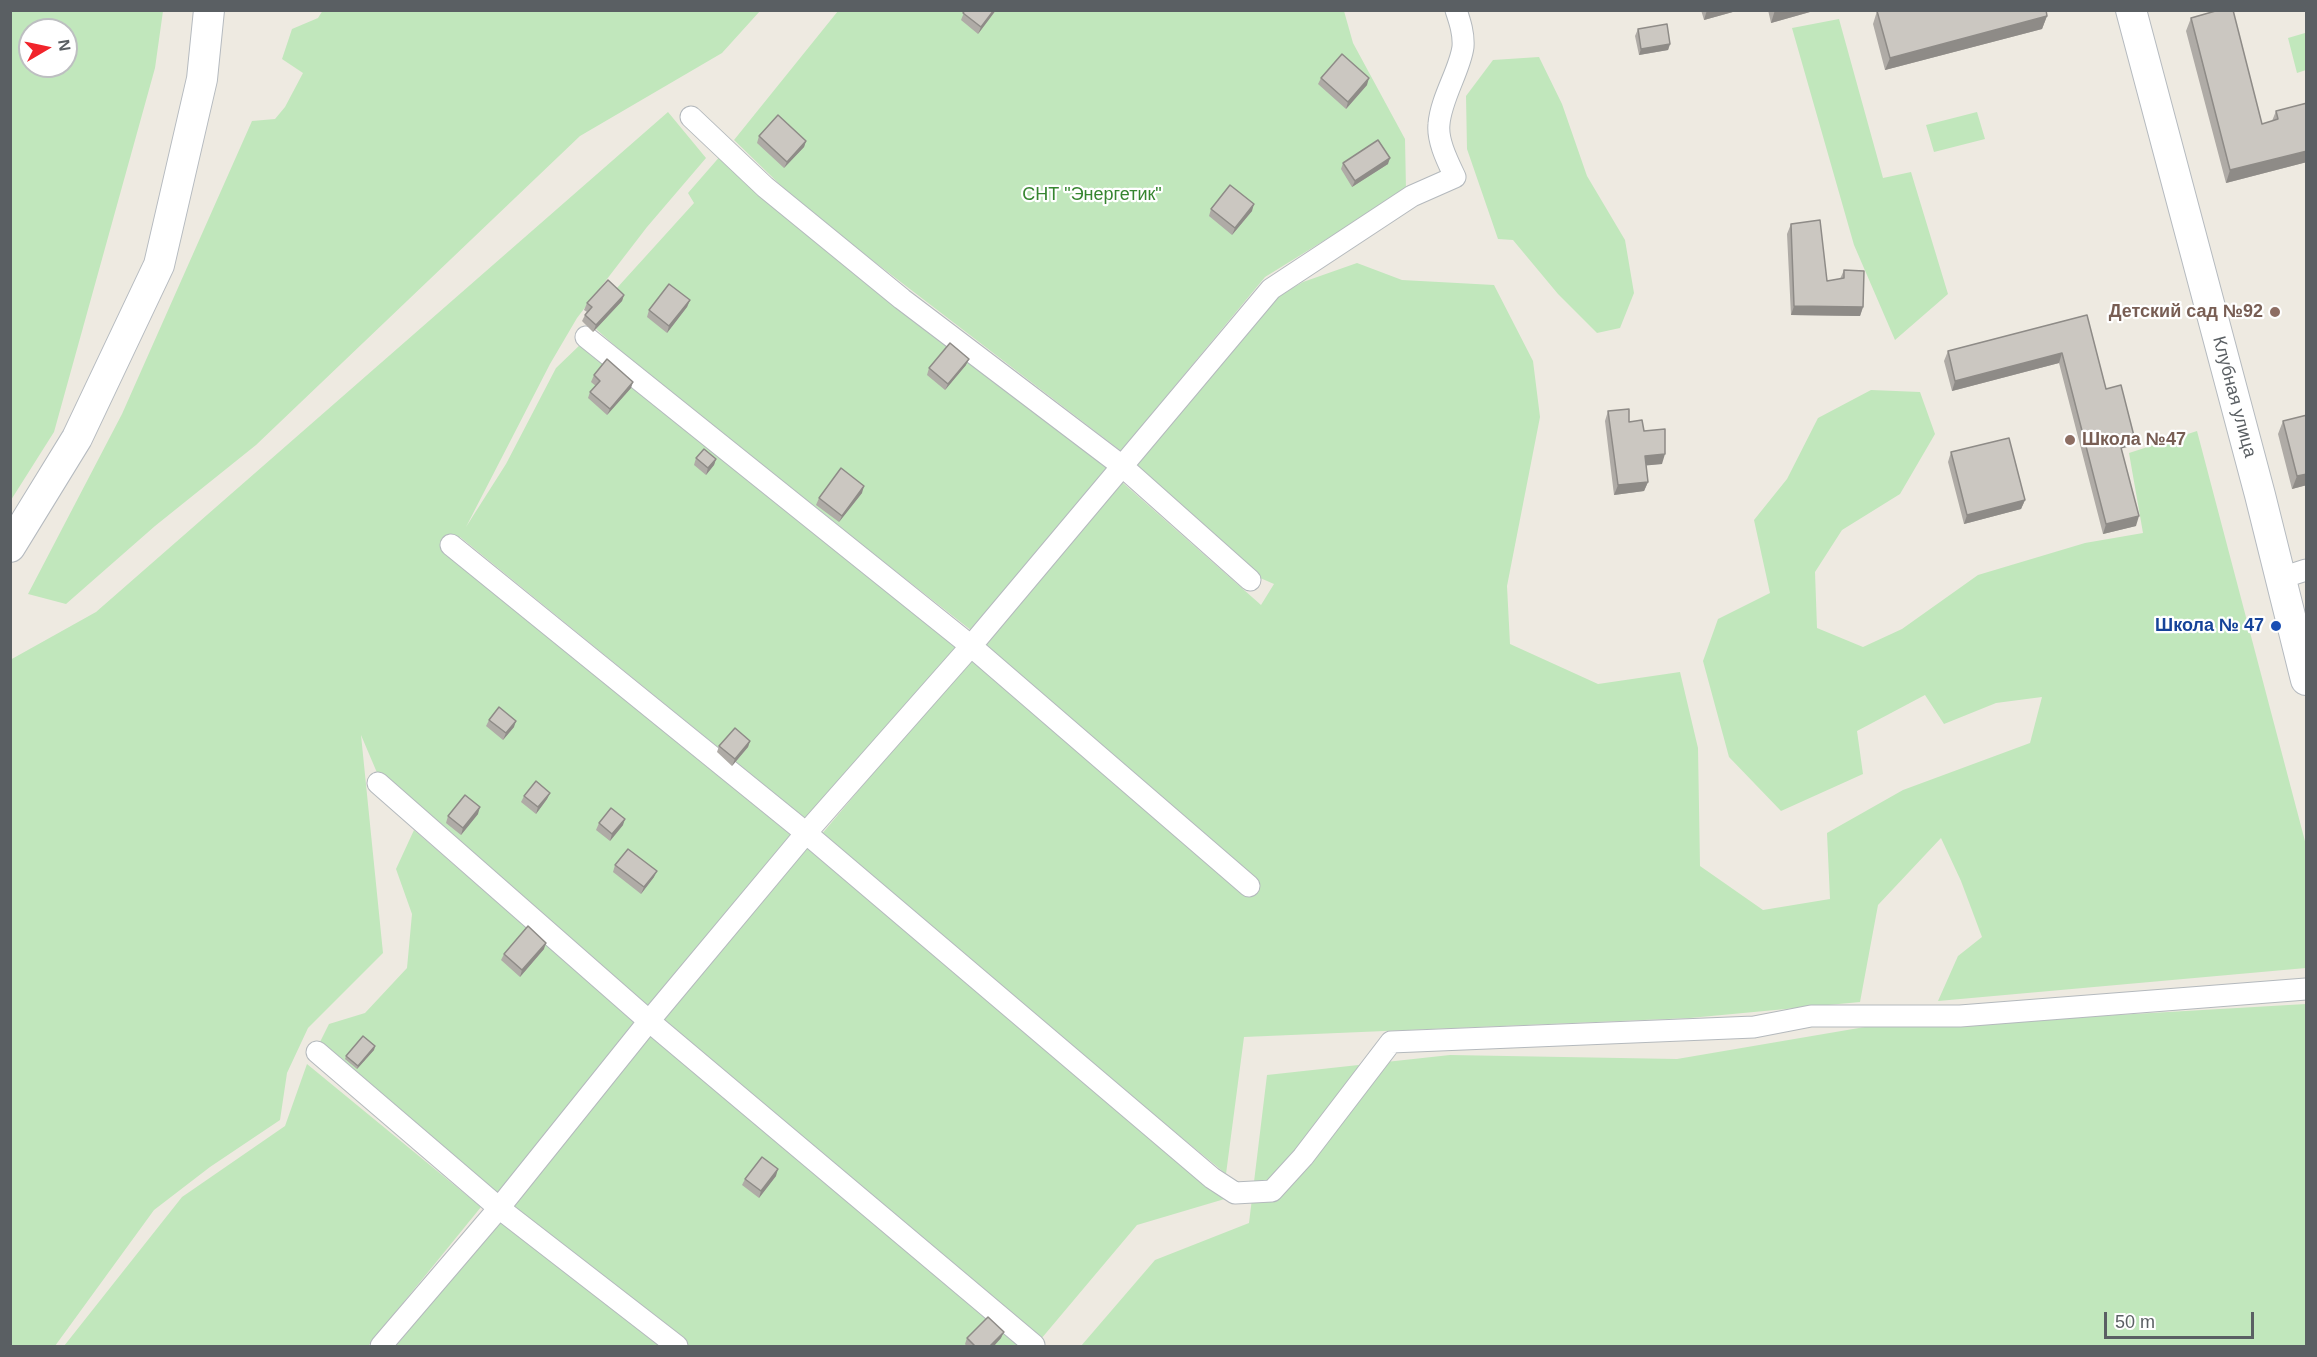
<!DOCTYPE html>
<meta charset="utf-8">
<style>
body{margin:0}
#map{position:relative;width:2317px;height:1357px;overflow:hidden;background:#eeeae1;font-family:Arial,sans-serif}
canvas{display:block}
.frame{position:absolute;inset:0;border:12px solid #5a5f63;pointer-events:none}
.north{position:absolute;left:18px;top:18px;width:60px;height:60px;box-sizing:border-box;background:#fff;border:2px solid #bdbfc1;border-radius:50%;rotate:81deg;font-size:16px;font-weight:700;line-height:24px;text-align:center;color:#5a5f63}
.north::after{content:'';display:block;margin:auto;width:21px;height:27px;background:#f1242b;clip-path:polygon(50% 0,100% 100%,50% 72%,0 100%)}
.scale{position:absolute;left:2104px;top:1312px;width:150px;height:27px;box-sizing:border-box;border:3px solid #5a5f63;border-top:0;padding-left:8px;font-size:18px;line-height:21px;white-space:nowrap;color:#5a5f63;-webkit-text-stroke:4px #fff;paint-order:stroke}
</style>
<div id="map">
<canvas width="2317" height="1357"></canvas>
<div class="frame"></div>
<div class="north">N</div>
<div class="scale">50 m</div>
</div>
<script>
const ctx = document.querySelector('canvas').getContext('2d');
ctx.lineJoin = 'round';
function fillPath(path, color) {
  ctx.fillStyle = color;
  ctx.fill(path, 'evenodd');
}
function strokePath(path, color, width, dash) {
  ctx.strokeStyle = color;
  ctx.lineWidth = width;
  ctx.lineCap = dash ? 'butt' : 'round';
  ctx.setLineDash(dash || []);
  ctx.stroke(path);
}
function write(font, color, halo, rows, align = 'center') {
  ctx.font = font + ' Arial,sans-serif';
  ctx.lineWidth = 4.5;
  ctx.setLineDash([]);
  ctx.textBaseline = 'middle';
  ctx.strokeStyle = halo;
  ctx.fillStyle = color;
  for (const [text, x, y, turn = 0] of rows) {
    ctx.save();
    ctx.translate(x, y);
    ctx.rotate((+turn || 0) * Math.PI / 180);
    ctx.textAlign = isNaN(turn) ? turn : align;
    if (halo) ctx.strokeText(text, 0, 0);
    ctx.fillText(text, 0, 0);
    ctx.restore();
  }
}
const green = new Path2D(`
 M11,10L163,11L155,68L54,432L11,500ZM30,30H66V66H30Z
 M323,10L760,11L722,53L580,136L256,445L155,526L66,604L28,594L122,414L252,121L275,119L285,107L303,73L282,59L292,29L318,18Z
 M838,11H1344L1353,43L1405,139L1406,190L1265,277L1121,451L803,207L734,140Z
 M1839,19L1883,178L1911,172L1948,294L1895,340L1854,245L1792,28Z
 M2305,33L2306,70L2297,73L2288,38Z
 M1539,57L1562,104L1587,176L1625,240L1634,293L1620,328L1597,333L1558,294L1513,240L1498,239L1467,149L1466,96L1493,60Z
 M668,112L706,158L647,227L577,318L550,364L466,527L506,464L556,368L583,342L957,647L807,820L460,537L453,546L797,836L651,1009L378,775L361,735L383,953L308,1028L287,1073L280,1120L210,1167L154,1210L55,1346H11L10,660L96,612Z
 M1977,112L1985,139L1934,152L1926,125Z
 M722,154L760,193L1107,468L972,631L667,392L587,321L694,203L688,193Z
 M1357,263L1402,280L1494,285L1533,361L1540,417L1507,586L1510,644L1598,684L1680,672L1698,748L1700,866L1763,910L1830,899L1827,833L1903,790L2030,743L2042,697L1996,703L1944,724L1925,695L1857,731L1863,774L1781,811L1729,757L1703,661L1718,619L1770,593L1754,520L1787,479L1818,418L1871,390L1920,392L1935,434L1900,494L1842,530L1815,572L1817,628L1863,647L1902,629L1978,575L2085,543L2143,533L2129,453L2197,431L2306,845V968L1938,1001L1958,956L1982,937L1961,881L1941,838L1878,905L1860,1002L1690,1018L1244,1037L1226,1174L1013,999L821,835L971,657L1245,896L1249,886L981,641L1122,482L1261,605L1274,584L1251,574L1133,465L1275,298L1303,282Z
 M414,830L636,1023L496,1199L319,1044L329,1024L365,1013L407,968L412,914L396,869Z
 M809,844L1228,1198L1137,1225L1041,1339L1020,1346H396L510,1205Z
 M2306,1004V1346H1081L1155,1260L1249,1223L1267,1075L1450,1055L1677,1059L1900,1021L1996,1022Z
 M307,1064L481,1207L368,1346H64L182,1197L285,1126Z`);
const street = new Path2D(`
 M691,117L765,187L902,299L1122,466L1250,580
 M586,337L971,646L1249,886
 M451,545L806,833L1212,1178L1235,1193L1272,1191L1303,1157L1391,1042L1754,1027L1811,1016H1960L2306,989
 M2281,578L2306,570
 M378,783L649,1021L1034,1345
 M317,1052L499,1208L677,1346
 M381,1346L499,1208L649,1021L806,833L971,646L1271,289L1412,196L1455,177C1448,162 1437,141 1439,124C1441,98 1460,70 1463,47C1464,34 1460,22 1456,10`);
const secondary = new Path2D(`
 M2131,10L2260,495L2306,680
 M10,547L77,438L159,265L202,79L209,10`);
const wall = new Path2D(`
 M965,10H996L978,34L961,20Z
 M1701,10H1740L1704,20Z
 M1768,10H1817L1771,23Z
 M1877,11L2047,16L2042,29L1885,70L1873,24Z
 M2191,18L2262,124L2272,121L2276,111L2307,103V162L2226,183L2186,31Z
 M1638,29L1670,44L1668,50L1639,55L1635,36Z
 M1321,78L1367,85L1346,109L1318,84Z
 M759,136L806,141L804,147L784,168L757,143Z
 M1343,163L1388,164L1352,187L1341,169Z
 M1211,209L1252,211L1232,235L1209,216Z
 M1791,224L1827,281L1840,279L1844,270L1863,307L1860,316L1791,315L1787,234Z
 M624,295L622,301L593,332L582,321L585,315L587,312L584,310L587,303Z
 M690,300L687,307L667,333L647,317L649,310Z
 M2087,315L2106,389L2134,436L2131,446L2121,448L2136,526L2103,534L2059,363L1952,391L1944,361L1948,351Z
 M966,365L945,390L927,375L929,368Z
 M594,375L631,388L607,415L588,398L590,392L596,386L591,382Z
 M1608,411L1629,422L1644,431L1662,464L1646,465L1648,482L1644,491L1614,495L1605,421Z
 M2307,415V485L2292,489L2278,434L2283,421Z
 M1951,452L2025,500L2021,509L1964,524L1948,462Z
 M696,458L716,459L714,465L706,475L694,465Z
 M862,493L839,522L816,505L819,498Z
 M489,720L514,727L503,740L486,726Z
 M750,741L748,747L732,766L717,752L719,746Z
 M550,793L547,799L536,814L521,802L524,796Z
 M478,814L461,835L446,823L448,816Z
 M599,823L623,825L610,841L596,830Z
 M615,865L654,877L641,894L613,872Z
 M544,949L520,977L501,960L504,954Z
 M375,1046L374,1050L357,1069L345,1059L346,1056Z
 M776,1176L759,1198L742,1185L745,1179Z
 M967,1338H1001L993,1347H967L965,1344Z`);
const shadedWall = new Path2D(`
 M994,10H996L978,34L981,27Z
 M1707,10H1740L1704,20Z
 M1775,10H1817L1771,23Z
 M2047,16L2042,29L1885,70L1890,58Z
 M1670,44L1668,50L1639,55L1641,49Z
 M1369,78L1367,85L1346,109L1348,102Z
 M806,141L804,147L784,168L787,162Z
 M2307,151V162L2226,183L2230,170Z
 M1390,158L1388,164L1352,187L1355,181Z
 M1254,204L1252,211L1232,235L1235,228Z
 M624,295L622,301L593,332L596,325Z
 M690,300L687,307L667,333L669,326Z
 M1794,306L1863,307L1860,316L1791,315Z
 M2062,353L2059,363L1952,391L1955,381Z
 M969,359L966,365L945,390L948,384Z
 M633,382L631,388L607,415L610,409Z
 M2134,436L2131,446L2116,450L2119,440Z
 M1665,454L1662,464L1641,466L1645,456Z
 M716,459L714,465L706,475L708,468Z
 M2307,474V485L2292,489L2297,476Z
 M1648,482L1644,491L1614,495L1618,485Z
 M864,486L862,493L839,522L842,516Z
 M2025,500L2021,509L1964,524L1967,515Z
 M2139,516L2136,526L2103,534L2106,524Z
 M516,721L514,727L503,740L506,733Z
 M750,741L748,747L732,766L735,759Z
 M550,793L547,799L536,814L538,807Z
 M480,807L478,814L461,835L463,828Z
 M625,819L623,825L610,841L612,834Z
 M657,871L654,877L641,894L644,887Z
 M546,943L544,949L520,977L522,970Z
 M375,1046L374,1050L357,1069L358,1066Z
 M778,1169L776,1176L759,1198L761,1191Z
 M1004,1332L1001,1338L993,1347H989Z`);
const building = new Path2D(`
 M965,10H994L981,27L963,13Z
 M1879,10H2046L2047,16L1890,58L1877,11Z
 M2219,10H2233L2262,124L2278,119L2276,111L2307,103V151L2230,170L2191,18Z
 M1667,24L1670,44L1641,49L1638,29Z
 M1342,54L1369,78L1348,102L1321,78Z
 M778,115L806,141L787,162L759,136Z
 M1378,140L1390,158L1355,181L1343,163Z
 M1230,185L1254,204L1235,228L1211,209Z
 M1820,220L1827,281L1844,278V270L1864,271L1863,307L1794,306L1791,224Z
 M608,280L624,295L596,325L585,315L592,307L587,303Z
 M669,284L690,300L669,326L649,310Z
 M2087,315L2106,389L2121,385L2134,436L2119,440L2139,516L2106,524L2062,353L1955,381L1948,351Z
 M950,343L969,359L948,384L929,368Z
 M607,359L633,382L610,409L590,392L600,381L594,375Z
 M1629,409V422L1642,420L1644,431L1665,429V454L1645,456L1648,482L1618,485L1608,411Z
 M2307,415V474L2297,476L2283,421Z
 M2009,438L2025,500L1967,515L1951,452Z
 M704,449L716,459L708,468L696,458Z
 M841,468L864,486L842,516L819,498Z
 M499,707L516,721L506,733L489,720Z
 M735,728L750,741L735,759L719,746Z
 M536,781L550,793L538,807L524,796Z
 M465,795L480,807L463,828L448,816Z
 M611,808L625,819L612,834L599,823Z
 M628,849L657,871L644,887L615,865Z
 M528,926L546,943L522,970L504,954Z
 M363,1036L375,1046L358,1066L346,1056Z
 M762,1157L778,1169L761,1191L745,1179Z
 M988,1317L1004,1332L989,1347H976L967,1338Z`);
const markers = [
 [2275,312,6,"#8d6e63"],
 [2070,440,6,"#8d6e63"],
 [2276,626,6,"#1a4fb4"]
];
const parkNames = [
 ["СНТ \"Энергетик\"",1092,195]
];
const educationNames = [
 ["Детский сад №92",2263,312],
 ["Школа №47",2082,440,"left"]
];
const streetNames = [
 ["Клубная улица",2234,397,75]
];
const transitNames = [
 ["Школа № 47",2264,626]
];
fillPath(green, '#c1e7bc');
strokePath(street, '#b4b9bd', 23);
strokePath(secondary, '#b5babf', 32);
strokePath(street, '#fff', 21);
strokePath(secondary, '#fff', 30);
fillPath(wall, '#afaba6');
fillPath(shadedWall, '#8e8b87');
fillPath(building, '#cbc7c1');
strokePath(building, '#8e8b87', 1.5);
for (const [x, y, r, color] of markers) {
  const dot = new Path2D();
  dot.arc(x, y, r, 0, 2 * Math.PI);
  ctx.fillStyle = color;
  ctx.fill(dot);
  strokePath(dot, '#fff', 2);
}
write('18px', '#368530', '#fff', parkNames);
write('bold 18px', '#785e54', '#fff', educationNames, 'right');
write('18px', '#5a5f63', '#fff', streetNames);
write('bold 18px', '#164399', '#fff', transitNames, 'right');
</script>
